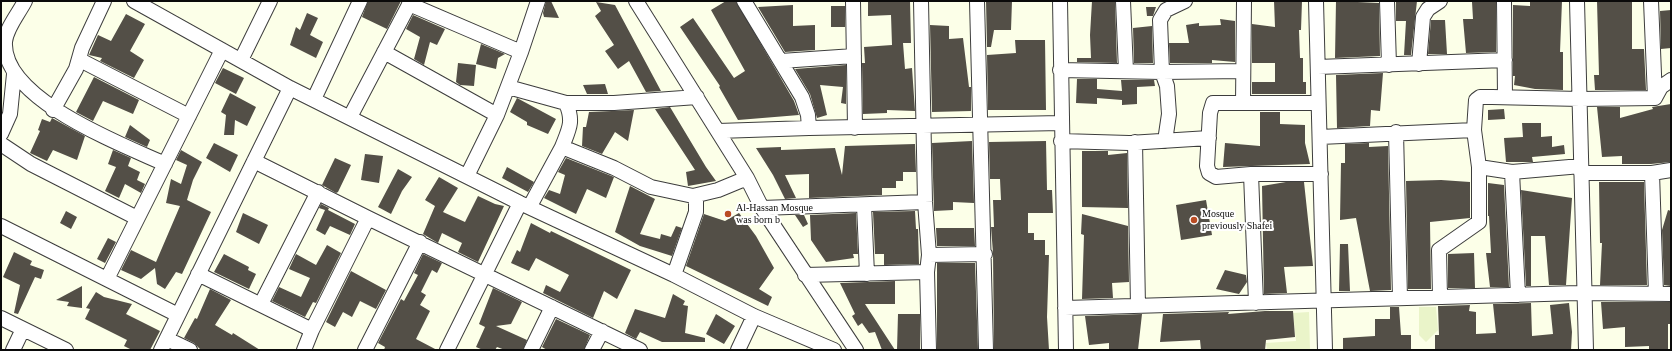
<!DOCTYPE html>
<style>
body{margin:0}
#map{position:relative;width:1672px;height:351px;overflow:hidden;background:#fcffe8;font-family:Georgia,serif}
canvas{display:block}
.frame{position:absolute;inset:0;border:2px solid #0a0a0a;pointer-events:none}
</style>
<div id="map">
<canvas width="1672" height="351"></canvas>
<div class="frame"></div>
</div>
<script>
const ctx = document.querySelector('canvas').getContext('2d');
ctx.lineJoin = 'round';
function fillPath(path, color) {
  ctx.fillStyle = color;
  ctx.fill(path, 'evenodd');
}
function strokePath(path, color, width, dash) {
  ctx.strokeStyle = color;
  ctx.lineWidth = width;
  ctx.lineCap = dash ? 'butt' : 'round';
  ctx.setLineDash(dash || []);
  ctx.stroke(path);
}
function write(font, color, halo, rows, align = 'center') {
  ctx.font = font + ' Georgia,serif';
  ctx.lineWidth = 4;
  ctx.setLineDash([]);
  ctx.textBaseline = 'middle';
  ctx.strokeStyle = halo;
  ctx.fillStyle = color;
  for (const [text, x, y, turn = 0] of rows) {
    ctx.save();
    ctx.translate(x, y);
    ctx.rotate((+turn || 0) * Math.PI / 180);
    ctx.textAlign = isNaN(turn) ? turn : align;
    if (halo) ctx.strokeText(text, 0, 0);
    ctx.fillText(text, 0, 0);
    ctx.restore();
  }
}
const farmland = new Path2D(`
 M1419,307H1436L1438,330L1426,342L1419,335Z
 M1309,312L1310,350H1267L1266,343L1296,341L1293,313Z`);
const building = new Path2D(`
 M368,1H401L387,29L362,17Z
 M546,1H551L559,18L544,17L543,13Z
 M726,1H736L794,101L799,115L738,120L719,87L720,86L680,27L693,18L734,78L745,71L711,10Z
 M868,1H910L911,43H903L905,69L912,68L915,111L887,110V113L863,114L862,63H865L864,47L892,45L891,15L868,16Z
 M986,1H1012L1011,30H994L991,47H987Z
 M1092,1H1115L1117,63L1077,62V58H1091L1090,35Z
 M1274,1H1302L1301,30H1299L1300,58H1303V82H1306V94H1252V82H1275V63H1252V24L1275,27Z
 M1336,1L1379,3L1380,56L1335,58Z
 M1396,1H1417L1411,55H1404L1406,21H1396Z
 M1530,1H1562L1560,52H1563V90L1535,89L1514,85L1515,76H1513V5L1530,6Z
 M1597,1H1632V49H1644L1646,90H1595L1594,75H1599Z
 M596,2L615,5L661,91L646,92L629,61L618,69L605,51L614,45L595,16L601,11Z
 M1472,2H1496V52L1466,53L1463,19H1473Z
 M793,5V26L815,25V50L785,52L758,7Z
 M831,6H845V27H831Z
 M1146,7H1156L1153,16H1147Z
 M1671,10V48L1661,49L1660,11Z
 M307,13L318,18L310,35L323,42L316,58L290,45L296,27L300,30Z
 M126,14L145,24L130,51L144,60L134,78L100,61L102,58L89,55L98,35L111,41Z
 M413,15L445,29L437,45L430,42L424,65L414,59L420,37L406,29Z
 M1220,19L1235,21V62L1212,60V63H1170L1169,43H1189L1186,25L1199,23V26L1221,25Z
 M1431,20H1445L1447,54H1428Z
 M930,25L949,26V39L963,38L969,87H971V111L932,112Z
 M1152,26L1153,63H1134L1133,28Z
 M1015,40H1045L1046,110H988L987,55L1016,53Z
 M481,44L505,54L498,58L496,69L476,64Z
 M458,63L476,65L474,86L460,85L456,82Z
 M846,65V104L841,103L843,87L820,85L827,115L817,118L810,94L795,69Z
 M223,68L244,78L236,94L215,83Z
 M1383,73L1380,111L1371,110L1370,126L1337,128L1336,75Z
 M94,77L139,100L133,114L103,101L93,121L76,112Z
 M1077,79H1097V89L1122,91L1121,80H1154L1155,86L1137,87V104L1122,105V100L1097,98V104L1076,103Z
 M605,84L608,94H587L583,85Z
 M230,93L256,107L247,126L235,120L234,135H224L226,115L221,112Z
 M517,98L556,119L548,134L527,125V122L510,112Z
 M1671,104V162L1651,164H1622V156L1602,157L1597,107H1620V118L1653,109L1652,107Z
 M670,107L706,167L716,181L688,186L686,172L695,170L655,109Z
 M1504,109L1505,119L1488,120V110Z
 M634,110L628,141L615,132L602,154L582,146L583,127H586L589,112Z
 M1260,112H1280V124L1305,125V143L1310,164L1223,167L1225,143L1260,146Z
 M52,118L85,136L77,160L53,150L47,161L30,153L40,131L38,130L42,119L50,122Z
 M1522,123H1541V137L1552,136V147L1564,145L1565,154L1532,157L1533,162H1506L1504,138L1523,137Z
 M130,125L150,140L147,147L125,137Z
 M972,141L974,203L953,202V210L934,211L932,143Z
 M1046,141L1047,190H1052L1053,213H1028V233H1034V240H1045V255H1049L1047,317L1049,350H994L993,253L991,227H994L993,200H1001L1000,179H990L989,142Z
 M214,143L238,155L230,172L206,158Z
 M1369,143V147L1388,146L1391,290L1370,291L1356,218L1340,220L1341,163H1345V144Z
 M915,144L916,172H903V181H896V188H882V195L809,198V174L785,175L796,198L785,199L773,175L756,148L781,147V150L835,148L842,175L845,146Z
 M113,150L131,158L128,166L140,172L137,180L145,184L141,193L125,184L119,198L105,191L116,167L108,164Z
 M181,150L202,162L193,180L187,200L211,212L182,274L176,272L165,289L157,284L155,268L141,279L121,270L131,250L156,262L180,206L166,203L171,179L181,184L187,165L176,160Z
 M1082,151H1108V155L1127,153L1128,208L1082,207Z
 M365,154L383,156L379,183L361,180Z
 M335,158L351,165L338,192L336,193L322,185Z
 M566,158L614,177L606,198L587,189L576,214L544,198L549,190L560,194L565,175L558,172Z
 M507,167L534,182L528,192L502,178Z
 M398,169L412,177L402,191L391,214L378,207Z
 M439,177L458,188L443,212L465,222L478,196L495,204L504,206L478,262L458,252L462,243L442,233L438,243L423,234L435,206L425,200Z
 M1441,180L1470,182V218L1430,222L1431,289H1408L1406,181Z
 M1286,182H1304L1313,266L1284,267L1287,293L1264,294L1262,186Z
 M1599,182H1644L1647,285H1600L1602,243H1600Z
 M1488,183L1504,185L1509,287H1490L1486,253H1491L1489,216H1488Z
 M630,186L655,199L640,234L660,239L661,234L671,237L676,226L682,228L672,256L640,246L615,232Z
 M1521,190L1572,198L1566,285H1549L1545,236H1531V286H1526Z
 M1206,200L1212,235L1181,240L1176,205Z
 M321,204L329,208L328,210L355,224L350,235L330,226L325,235L316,230L325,210L319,208Z
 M1668,210L1671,211V286L1664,285L1662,230Z
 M66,211L77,217L71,229L60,223Z
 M915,211L916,229H918L919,264L884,265V254H875L873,212Z
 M243,213L268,225L259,244L236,232Z
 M739,213L756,236L774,268L759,289L772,297L768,306L686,266L704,214L725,221Z
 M856,213L858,254H853L854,258L826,262L811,240L810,215Z
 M1082,214L1128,226L1129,282L1112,283L1113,298L1082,299L1084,235L1081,234Z
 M795,215H804L808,224L803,227Z
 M531,223L550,233L551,231L631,270L617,299L604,291L593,318L543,293L546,285L560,292L569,275L536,258L529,271L511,263L517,250L520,252Z
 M936,228H974L975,246H937Z
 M108,238L116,242L105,263L97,259Z
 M1340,244H1348L1350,291H1339Z
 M327,245L341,253L316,303L313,302L305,317L272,301L279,287L301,297L310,278L289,269L296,254L316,265Z
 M14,252L32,261L30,265L44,270L41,279L35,277L18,314L14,313L20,285L3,277Z
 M1474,253L1475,288H1448V254Z
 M224,254L249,267L248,270L256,274L249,289L214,272Z
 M423,254L442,263L437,273L432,270L421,292L426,295L420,305L430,311L416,339L437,350H384L385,347L378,343L401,299L404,301L418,275L414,273Z
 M937,263H975L978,350H937Z
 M1225,270L1246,275L1247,282L1239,294L1216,289Z
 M351,271L386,290L376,309L360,301L352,317L343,312L335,327L326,322Z
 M895,281V304H865L895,350H882L875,332L869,333L862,323L858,326L852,316L855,314L840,283Z
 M82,286V308L67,306L69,302L56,300Z
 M493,288L522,302L511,324L496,326L527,340L523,350H505L497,347L495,350H483L476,347L485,327L479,324Z
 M210,289L231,300L215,325L232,335L233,333L260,350H201L194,343L184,338L195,318L197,319Z
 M96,292L104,297L132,304L126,314L160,331L150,350H132L124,346L127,340L85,319L90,309L86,308Z
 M673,294L685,301L683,305L688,306L685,333L705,338V342H662L640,332L636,339L625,333L635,309L665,318Z
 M1601,302H1671V324H1668V350H1649V346L1625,347V327L1603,329Z
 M1531,303L1532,336L1553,334L1550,305L1569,303L1572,332L1571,350H1435V335H1439L1438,306L1470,305L1469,311L1476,312V334L1496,333L1493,304Z
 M1390,307H1399L1401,335H1411V350H1343V338L1375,336V319H1390Z
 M1265,311H1293L1295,337L1266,340L1265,350H1201L1200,340L1160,342L1163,314L1229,312L1228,314Z
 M716,314L735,326L724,344L706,334Z
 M898,314H920V350H897Z
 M1142,314L1138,350H1109V343L1089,345L1085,316Z
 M556,319L590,335L584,350H547L542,347Z`);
const minor = new Path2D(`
 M25,1C19,13 6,28 5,42C2,99 121,144 165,164
 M134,1L290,88L520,203L674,275L754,316L834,350
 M636,1L747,178L762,208L856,350
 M744,1L802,97L808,115L809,128
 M853,1L855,128
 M921,1L925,202L929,255L927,272L929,350
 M977,1L986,350
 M1060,1L1066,350
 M1123,1L1126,71
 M1185,1L1166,10L1160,20L1162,72L1243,71
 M1316,1L1325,350
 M1387,1L1389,65
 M1504,1L1505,97
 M1577,1L1586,350
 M1651,1L1655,98
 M409,4L521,52
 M384,52L497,115
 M80,60L189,116
 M241,60L270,1
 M781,61L854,56
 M1419,64L1423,17L1428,9L1440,1
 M1318,67L1505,60
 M1060,70L1162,72L1167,86L1169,114L1165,141
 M508,87L566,103C574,122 569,129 562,147
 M314,99L360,1
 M566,103H614L697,97
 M1243,103L1244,1
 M1318,103H1213L1210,113L1207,166L1209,173L1216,177L1251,174H1321
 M53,110L76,69L82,48L104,1
 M350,117L411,1
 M718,131L809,128L1061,123
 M1396,132L1400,298
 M1,134L10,114L14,74
 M1320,137L1474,130
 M1061,141L1129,143L1209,138
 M1135,142L1138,306
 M1,144L31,164L137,218
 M254,161L368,218L640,350
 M1581,166L1512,172L1479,167L1474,130L1476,100L1480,97H1492L1580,99L1655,98L1661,87L1671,80
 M1512,172L1518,295
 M1581,173H1652L1671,170
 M1652,173L1656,294
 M1251,174L1256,303
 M467,176L497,115L521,52L538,1
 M864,205L867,274
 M530,206L562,147L614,168L651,187L693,196L718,190L747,178
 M762,208L925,202
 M1,226L178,315
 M929,255L985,254
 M198,274L312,330
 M674,275L696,212V201L693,196
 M805,275L927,272
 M107,279L222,50
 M1440,297L1439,250L1479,222V167
 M261,304L318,192
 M1065,308L1578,293L1671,294
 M1,318L66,350
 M167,339L190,350
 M13,350L23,329
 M161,350L290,88
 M304,350L312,330L368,218
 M365,350L420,242
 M447,350L520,203
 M531,350L552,307
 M592,350L602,331
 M738,350L754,316`);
const markers = [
 [728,214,4,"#ba4c23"],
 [1194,220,4,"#ba4c23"]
];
const poiNames = [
 ["Al-Hassan Mosque",736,208],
 ["was born b",736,220],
 ["Mosque",1202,214],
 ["previously Shafei",1202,226]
];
fillPath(farmland, '#eaf4c9');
fillPath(building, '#534f47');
strokePath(minor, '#3d3d3d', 16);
strokePath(minor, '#fff', 14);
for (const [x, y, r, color] of markers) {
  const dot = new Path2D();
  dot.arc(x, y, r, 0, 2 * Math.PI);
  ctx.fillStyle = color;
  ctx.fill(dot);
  strokePath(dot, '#fff', 1.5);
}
write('10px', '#0a0a0a', '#fff', poiNames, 'left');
</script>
